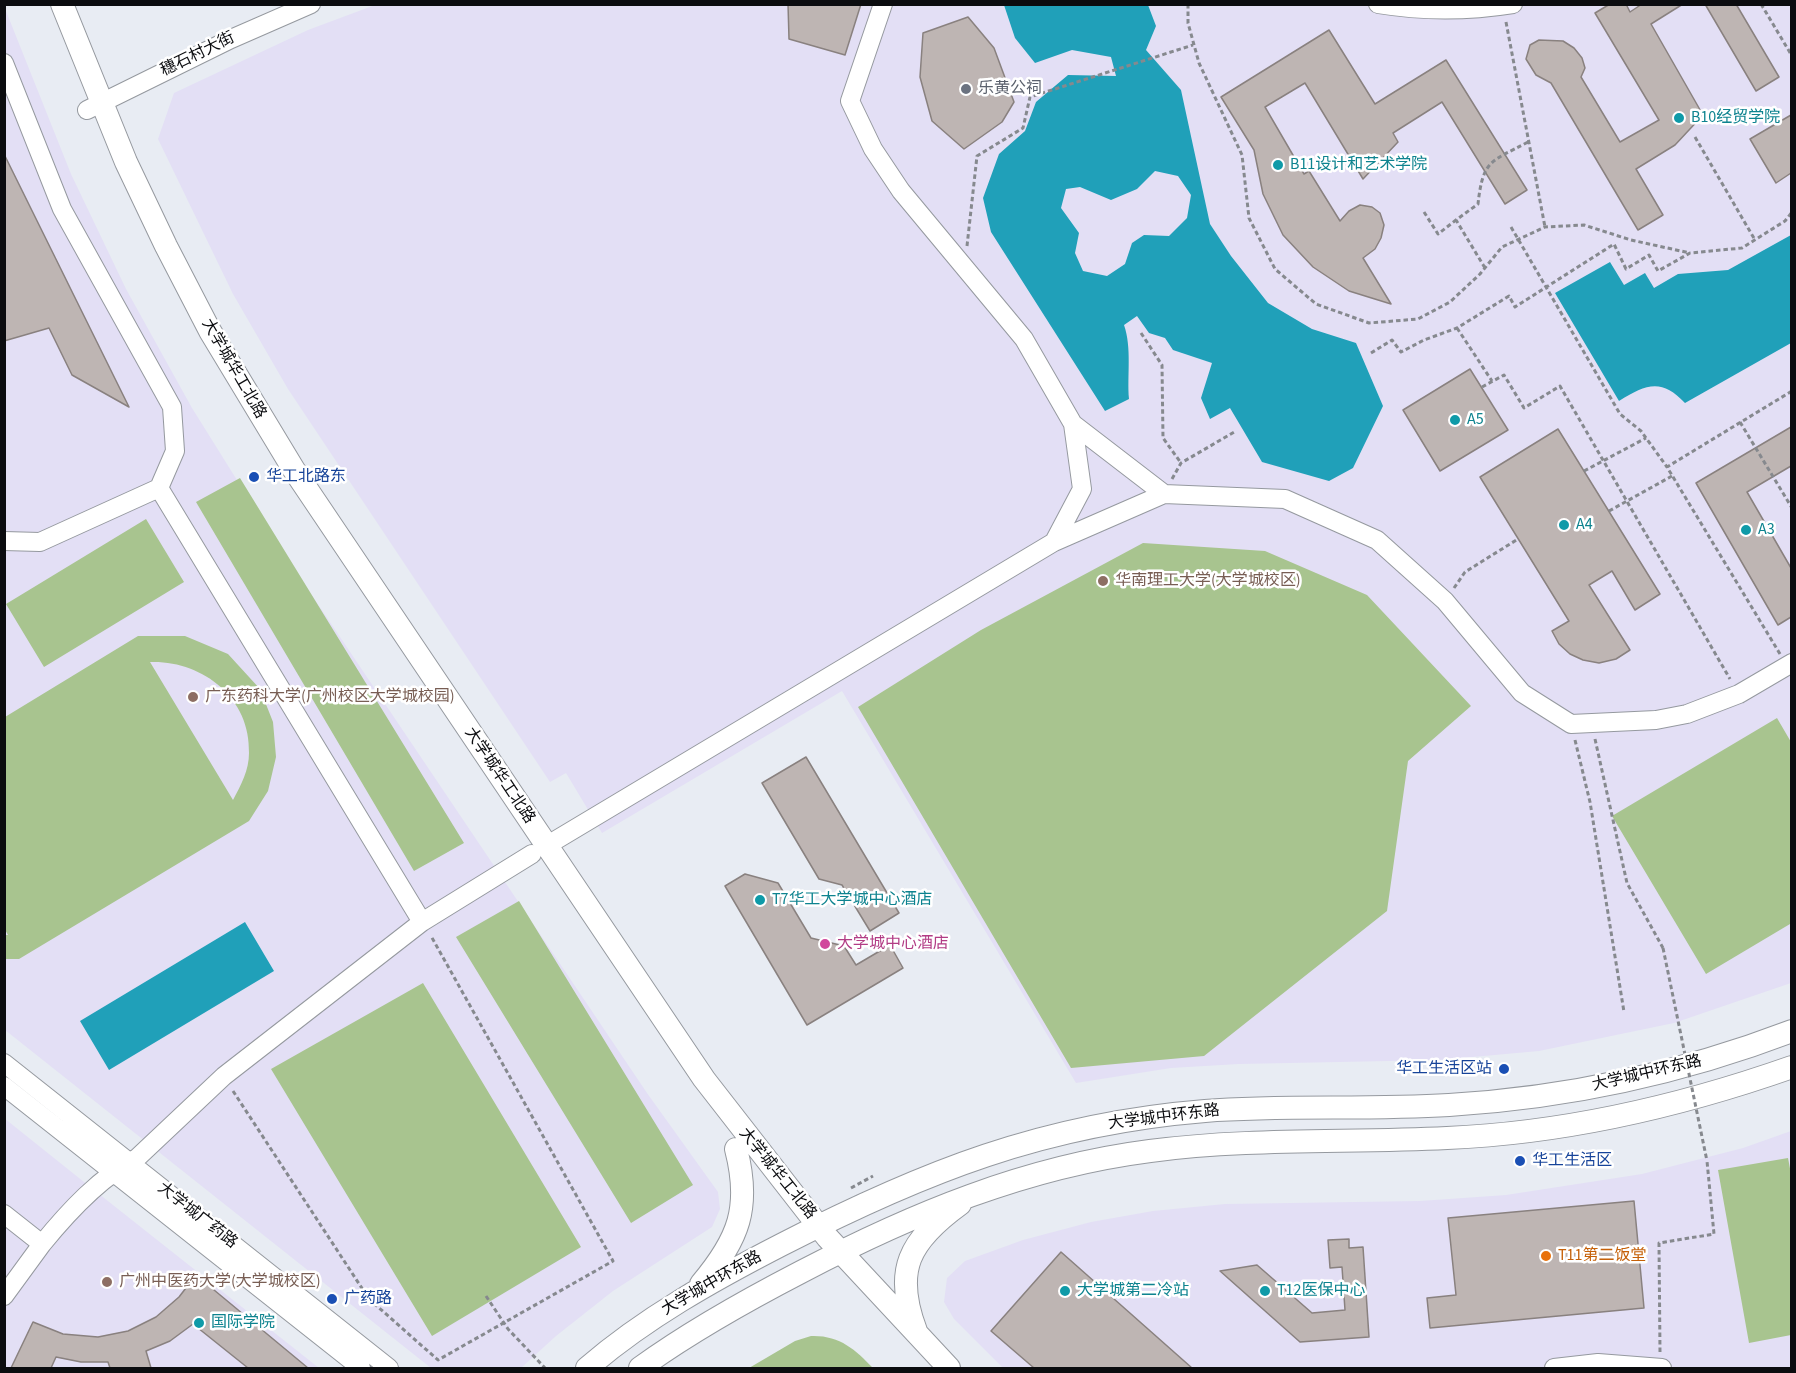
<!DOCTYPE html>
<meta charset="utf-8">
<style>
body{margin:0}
#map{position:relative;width:1796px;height:1373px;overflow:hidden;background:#e8ecf3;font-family:"Source Sans 3",sans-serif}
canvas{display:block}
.frame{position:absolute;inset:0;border:6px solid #0b0c0f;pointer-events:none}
</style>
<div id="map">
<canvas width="1796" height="1373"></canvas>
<div class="frame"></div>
</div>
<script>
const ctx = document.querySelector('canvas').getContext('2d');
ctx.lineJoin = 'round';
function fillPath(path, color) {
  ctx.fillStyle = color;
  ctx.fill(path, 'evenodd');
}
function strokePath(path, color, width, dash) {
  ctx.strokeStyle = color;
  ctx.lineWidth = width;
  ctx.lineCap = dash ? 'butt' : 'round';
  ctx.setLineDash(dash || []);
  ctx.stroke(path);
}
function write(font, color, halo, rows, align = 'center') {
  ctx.font = font + ' "Source Sans 3","Noto Sans SC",sans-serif';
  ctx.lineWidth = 5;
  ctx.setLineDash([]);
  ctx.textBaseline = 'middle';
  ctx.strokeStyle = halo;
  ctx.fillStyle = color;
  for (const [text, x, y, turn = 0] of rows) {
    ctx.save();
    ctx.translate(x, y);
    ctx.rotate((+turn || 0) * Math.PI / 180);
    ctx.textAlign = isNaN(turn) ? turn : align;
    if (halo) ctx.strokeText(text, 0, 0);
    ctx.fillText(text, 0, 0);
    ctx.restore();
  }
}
const education = new Path2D(`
 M375,5H1791V983L1674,1023L1539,1051L1439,1060L1239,1064L1171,1068L1076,1083L842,691L602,833L566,773L550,782L288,389L233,294L158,139L174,93L308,30Z
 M4,6L71,174L126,289L192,408L270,533L647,1093L718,1192L720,1209L712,1227L613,1291L556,1336L521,1368H431L5,1030Z
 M4,1118L94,1190L319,1368H5Z
 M1791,1131V1368H1003L954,1319L944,1302L947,1278L965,1261L1023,1240L1091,1222L1153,1211L1225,1204L1420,1201L1506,1195L1642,1174L1743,1148Z`);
const green = new Path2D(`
 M240,478L464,843L414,871L196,502Z
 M146,519L184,582L44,667L6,604Z
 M1143,543L1265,551L1367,595L1471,706L1408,761L1387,911L1204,1056L1071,1068L858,707L981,630Z
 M138,636H185L228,654L260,689L273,722L276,757L268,791L249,821L19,959H5V935H8L4,928L5,717ZM150,662C201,660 251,697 249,753C249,770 241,785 233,800Z
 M1777,718L1791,742V927L1790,924L1706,974L1612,816Z
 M519,901L693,1185L631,1223L456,937Z
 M423,983L581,1247L432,1336L271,1069Z
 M1788,1158L1792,1179L1791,1335L1749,1343L1718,1170Z
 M811,1336C839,1335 855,1349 873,1368H749L795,1341Z`);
const water = new Path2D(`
 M1004,5H1148L1156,26L1146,50L1181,90L1210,224L1231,256L1268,303L1312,329L1356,343L1383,406L1353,468L1329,481L1262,462L1230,408L1210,419L1201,398L1212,363L1173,350L1165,338L1149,333L1137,316L1124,325C1132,348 1127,375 1129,399L1105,411L991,232L983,198L999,154L1025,131L1036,102L1068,75L1116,76L1111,57L1072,50L1035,63L1015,38ZM1155,171L1178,176L1191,195L1187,218L1169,236L1144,235L1132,243L1125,264L1107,276L1083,271L1075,253L1079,233L1061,208L1066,189L1080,187L1111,200L1137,189Z
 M1791,235V343L1685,403C1662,378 1646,384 1619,401L1555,293L1610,262L1624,285L1645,273L1654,288L1678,274L1728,270Z
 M245,922L274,971L109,1070L80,1021Z`);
const building = new Path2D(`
 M788,4H861L845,55L789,39Z
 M1610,4H1626L1630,12L1642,4H1683L1651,24L1703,115L1675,145L1636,169L1663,215L1638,230L1551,83L1536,75L1526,59L1530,45L1539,40L1563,41L1574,48L1582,58L1585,68L1581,77L1620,142L1659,120L1595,13Z
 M1705,4H1736L1779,77L1756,91Z
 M968,17L994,48L1014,102L1002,122L964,149L932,121L920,77L923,33Z
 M1329,30L1375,104L1446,60L1527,190L1505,204L1442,102L1393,133L1398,142L1363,179L1305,83L1265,107L1304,174L1309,171L1340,221L1349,211L1360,205L1372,207L1380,213L1384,225L1381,238L1375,249L1363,258L1391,304L1349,291L1313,267L1283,235L1263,194L1254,150L1221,97Z
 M1791,115V173L1776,183L1750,139Z
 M4,154L129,407L72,375L49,328L4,341Z
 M1470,369L1508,430L1440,471L1403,410Z
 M1791,427V466L1747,492L1791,568V617L1778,625L1696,483Z
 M1558,429L1660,594L1635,610L1612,571L1589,585L1630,650L1616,659L1599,663L1583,660L1570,654L1559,644L1552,631L1569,621L1480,477Z
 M806,757L899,913L870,931L842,885L819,879L762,783Z
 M745,874L778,883L811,938L844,946L856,965L890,945L903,968L807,1025L725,886Z
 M1634,1201L1644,1308L1430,1328L1427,1298L1456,1295L1448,1218Z
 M1349,1239V1248L1363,1247L1369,1337L1300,1342L1220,1271L1257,1265L1312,1313L1345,1310L1342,1267L1330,1268L1328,1240Z
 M1061,1252L1192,1368H1034L991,1331Z
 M196,1275L308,1368H248L193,1324L170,1341L146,1351L151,1368H110L108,1362H81L56,1357L51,1368H11L33,1322L63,1334L98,1337L128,1331L156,1317L179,1297Z`);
const path = new Path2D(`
 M1188,4V23L1199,63L1242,155L1249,218L1275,269L1316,304L1369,323L1418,319L1450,302L1480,274L1502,247L1545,227L1584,225L1631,240L1690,253
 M1761,4L1792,56
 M1506,22L1545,227
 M1695,137L1755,240
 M1424,212L1438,234L1456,220
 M1511,227L1620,414L1641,431L1667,467
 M967,246L977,156L1023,128L1030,97L1193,45
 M1485,268L1456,220L1478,204C1483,159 1491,162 1528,142
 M1457,328L1492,381
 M1141,333L1162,365L1163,438L1181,463
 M1371,353L1392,340L1401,352L1424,340L1457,328L1509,296L1515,307L1614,244L1626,269L1649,255L1658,271L1690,253L1742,248L1785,221L1792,212
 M1482,387L1504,375L1524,408L1560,386L1730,679
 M1740,422L1792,508
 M1172,479L1181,463L1236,431
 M1454,588L1465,572L1518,539
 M1780,654L1667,467L1792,391
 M1595,739L1627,883L1663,948
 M1575,740L1590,802L1624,1012
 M233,1091L369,1299L438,1360L613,1261L431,936
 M851,1188L873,1176
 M1660,1352L1659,1243L1714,1234L1707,1161`);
const minor = new Path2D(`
 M883,4L850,101L873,149L901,191L1024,339L1073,424L1164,494L1285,499L1377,540L1445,601L1522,693L1571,724L1656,720L1687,714L1739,694L1792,663
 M1378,4C1421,11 1469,11 1513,4
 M4,63L62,209L172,407L175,451L159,488L40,542L4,541
 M87,110L231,39L311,4
 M159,488L422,922
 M1054,542L1082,489L1073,424
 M546,846L1054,542L1164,494
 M4,1063L389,1368
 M4,1086L361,1368
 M4,1214L42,1244L4,1296
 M42,1244C68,1212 100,1177 137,1158L224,1076L422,922L532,854
 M1554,1368L1598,1363L1662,1368`);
const major = new Path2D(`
 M62,4L126,162L166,246L210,331L294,470L704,1079L827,1237L949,1368
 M701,1284C739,1239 751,1207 736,1149
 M916,1331C893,1270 909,1241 960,1204
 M587,1368C645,1318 713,1280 781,1245C923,1172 1044,1124 1205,1111C1286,1105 1368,1110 1449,1105C1566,1098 1682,1073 1792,1031
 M640,1368C691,1331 745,1301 801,1272C912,1214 1025,1167 1150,1151C1249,1138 1348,1143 1447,1138C1565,1133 1681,1106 1792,1067`);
const pathBridge = new Path2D(`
 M1584,471L1646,438
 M1609,511L1672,476
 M1663,948L1707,1161
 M486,1296L508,1329L545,1368`);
const markers = [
 [966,89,6,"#6b7280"],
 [1679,118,6,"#0f9aa8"],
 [1278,165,6,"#0f9aa8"],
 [1455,420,6,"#0f9aa8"],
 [254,477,6,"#1a4fb4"],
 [1564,525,6,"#0f9aa8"],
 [1746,530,6,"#0f9aa8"],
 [1103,581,6,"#8d6e63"],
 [193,697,6,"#8d6e63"],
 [760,900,6,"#0f9aa8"],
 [825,944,6,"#d1479c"],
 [1504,1069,6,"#1a4fb4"],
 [1520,1161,6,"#1a4fb4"],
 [1546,1256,6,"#e8710a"],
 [107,1282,6,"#8d6e63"],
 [1065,1291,6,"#0f9aa8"],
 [1265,1291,6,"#0f9aa8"],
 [332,1299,6,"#1a4fb4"],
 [199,1323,6,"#0f9aa8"]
];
const streetNames = [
 ["穗石村大街",198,55,-26],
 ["大学城华工北路",233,369,60],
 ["大学城华工北路",499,776,56],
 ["大学城中环东路",1647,1074,-13],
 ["大学城中环东路",1164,1118,-7],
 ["大学城华工北路",777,1174,51],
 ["大学城广药路",197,1216,38],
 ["大学城中环东路",712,1284,-30]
];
const worshipNames = [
 ["乐黄公祠",978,89]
];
const cultureNames = [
 ["B10经贸学院",1691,118],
 ["B11设计和艺术学院",1290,165],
 ["A5",1467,420],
 ["A4",1576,525],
 ["A3",1758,530],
 ["T7华工大学城中心酒店",772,900],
 ["大学城第二冷站",1077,1291],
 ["T12医保中心",1277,1291],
 ["国际学院",211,1323]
];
const transitNames = [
 ["华工北路东",266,477],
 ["华工生活区站",1492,1069,"right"],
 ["华工生活区",1532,1161],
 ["广药路",344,1299]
];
const educationNames = [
 ["华南理工大学(大学城校区)",1115,581],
 ["广东药科大学(广州校区大学城校园)",205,697],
 ["广州中医药大学(大学城校区)",119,1282]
];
const hotelNames = [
 ["大学城中心酒店",837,944]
];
const foodNames = [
 ["T11第二饭堂",1558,1256]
];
fillPath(education, '#e3dff5');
fillPath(green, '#a8c48f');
fillPath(water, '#20a0b9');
fillPath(building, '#beb5b3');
strokePath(building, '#89817f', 1.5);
strokePath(minor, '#95999f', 20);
strokePath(major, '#95999f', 24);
strokePath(path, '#86898e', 3, [4.5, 3]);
strokePath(minor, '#fff', 18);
strokePath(major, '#fff', 22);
strokePath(pathBridge, '#86898e', 3, [4.5, 3]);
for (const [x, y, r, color] of markers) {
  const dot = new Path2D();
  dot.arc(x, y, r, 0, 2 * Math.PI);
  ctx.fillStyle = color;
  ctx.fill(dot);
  strokePath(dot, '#fff', 2);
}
write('16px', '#0b0c0f', '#fff', streetNames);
write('16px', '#5b616d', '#fff', worshipNames, 'left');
write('16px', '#0d838f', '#fff', cultureNames, 'left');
write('16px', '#164399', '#fff', transitNames, 'left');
write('16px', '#785e54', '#fff', educationNames, 'left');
write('16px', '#b23c85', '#fff', hotelNames, 'left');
write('16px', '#c56008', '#fff', foodNames, 'left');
</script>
